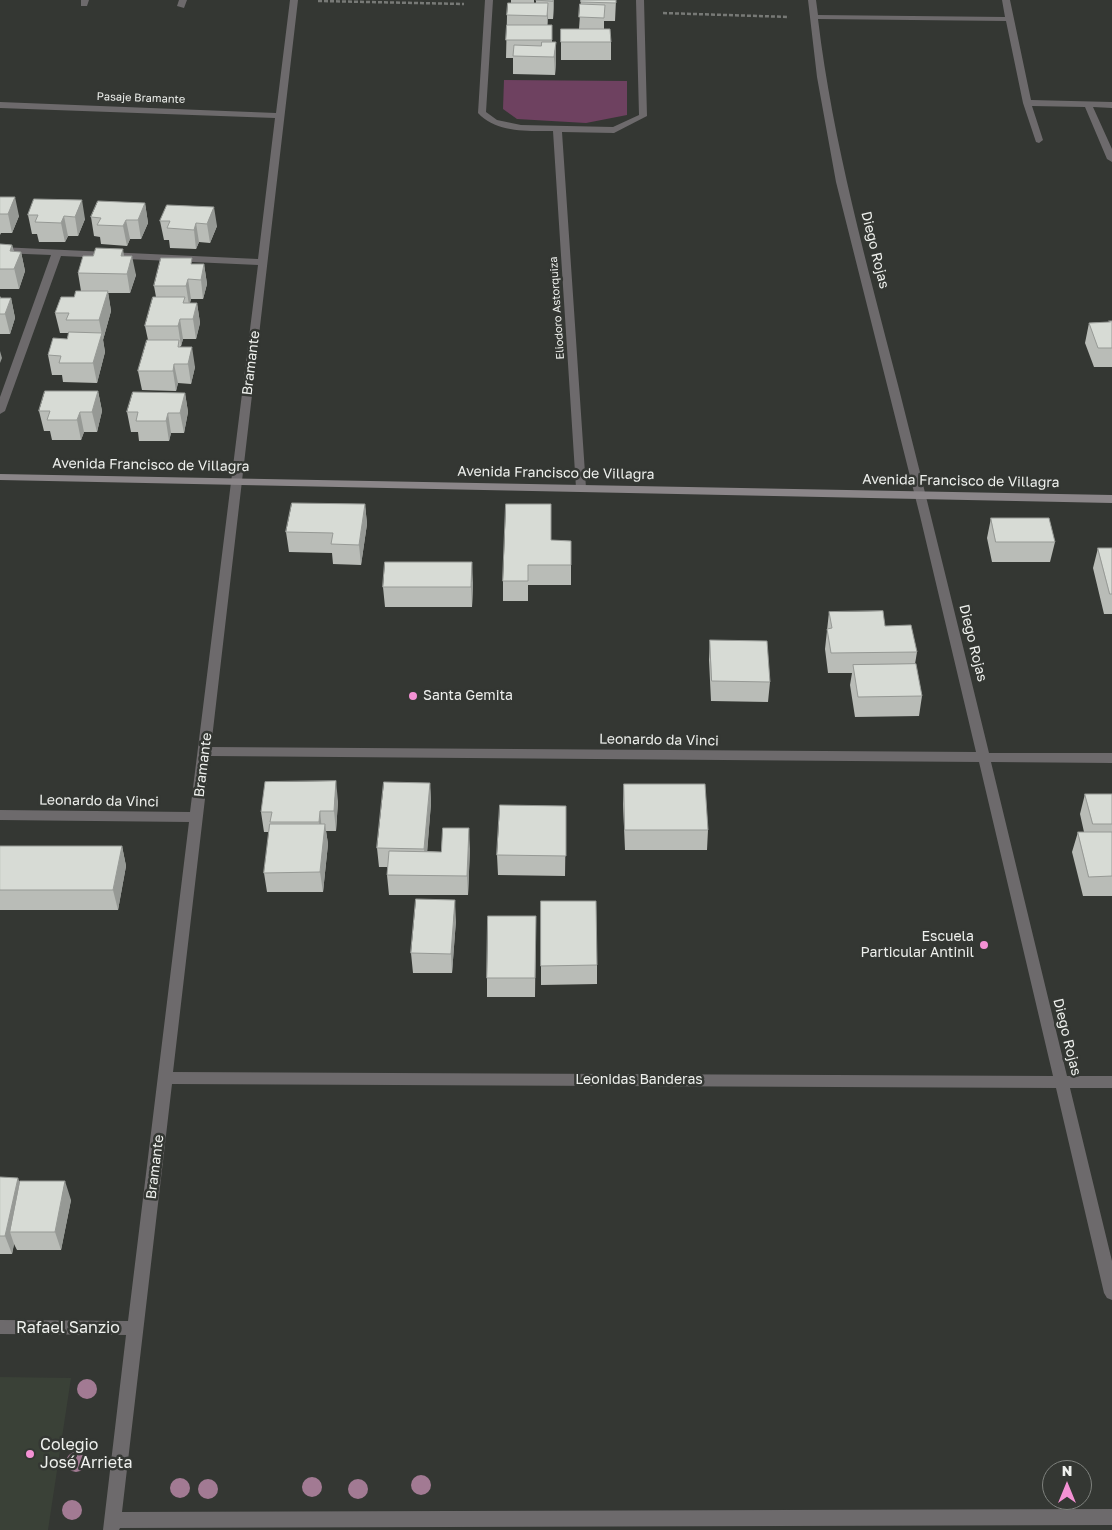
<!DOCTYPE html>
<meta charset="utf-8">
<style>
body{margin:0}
#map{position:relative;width:1112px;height:1530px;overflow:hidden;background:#343733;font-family:"Golos Text",sans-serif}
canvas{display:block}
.north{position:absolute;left:1042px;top:1460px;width:50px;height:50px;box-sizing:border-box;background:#343733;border:1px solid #7e817d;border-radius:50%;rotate:0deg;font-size:14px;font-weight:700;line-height:20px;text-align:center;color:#eef0ed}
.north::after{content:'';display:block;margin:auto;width:18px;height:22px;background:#f491d4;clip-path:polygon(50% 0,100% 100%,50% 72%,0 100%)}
</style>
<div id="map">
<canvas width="1112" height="1530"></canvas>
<div class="north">N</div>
</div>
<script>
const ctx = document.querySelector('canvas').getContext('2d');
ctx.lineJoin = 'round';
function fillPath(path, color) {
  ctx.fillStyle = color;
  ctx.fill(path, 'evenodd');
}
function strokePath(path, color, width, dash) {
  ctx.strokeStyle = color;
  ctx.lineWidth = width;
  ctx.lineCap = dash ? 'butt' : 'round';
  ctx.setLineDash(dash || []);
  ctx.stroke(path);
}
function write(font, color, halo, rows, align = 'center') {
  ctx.font = font + ' "Golos Text",sans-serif';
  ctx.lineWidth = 5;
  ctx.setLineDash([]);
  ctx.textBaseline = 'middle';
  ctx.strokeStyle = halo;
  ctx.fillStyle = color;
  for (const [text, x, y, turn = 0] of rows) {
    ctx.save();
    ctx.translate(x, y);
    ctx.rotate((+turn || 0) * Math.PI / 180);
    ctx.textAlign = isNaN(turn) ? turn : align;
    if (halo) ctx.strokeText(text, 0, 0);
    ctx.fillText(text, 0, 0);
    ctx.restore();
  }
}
const built = new Path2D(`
 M0,1377L71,1378L48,1530H0Z`);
const green = new Path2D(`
 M504,80L627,81V115L586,123L517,119L503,109Z`);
const path = new Path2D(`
 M318,1L464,4
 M663,13L789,17`);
const street = new Path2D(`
 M81,0H89L87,6H81Z
 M179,0H187L184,8L177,6Z
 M290,0H298L211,747L976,752L920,516L836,182L817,77L808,0H816L818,15L1005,17L1002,0H1010L1031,100L1112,102V108L1093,107L1112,149V162L1107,159L1085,107L1032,106L1043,140L1039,143L1036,142L1023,103L1006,21L818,19C833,144 867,264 898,385C929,507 959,630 989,753H1112V763L991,762L1067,1076H1112V1088H1070L1112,1261V1300L1107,1298L1104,1293L1056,1088L172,1084L122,1512L1112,1509V1525L120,1528L119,1530H103L126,1335L0,1334V1320L128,1321L189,822L0,820V810L190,812L258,265L61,256L5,411L0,414V397L51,255L0,253V247L258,259L275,118L0,108V102L276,113ZM210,756L979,762L1053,1076L173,1072Z
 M485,0H493L486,112L497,120L521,125L613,127L639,115L636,0H644L647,116L614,133L562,132L586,488L581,491L576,488L553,131C528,131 496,133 478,113Z`);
const secondary = new Path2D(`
 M0,474L1112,495V503L0,480Z`);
const trees = [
 [87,1389],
 [76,1462],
 [421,1485],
 [312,1487],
 [180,1488],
 [208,1489],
 [358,1489],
 [72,1510]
];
const wall = new Path2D(`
 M511,0H534V3H536V0H554L553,19H548L547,25H552V42L556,61L555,75L513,74V58H506L507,15L511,3Z
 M581,0H616L615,21H604V29L611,42V60H561V29H579Z
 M0,197L19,216L12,233H1L0,235Z
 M34,199L85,219L78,236H68L65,242H39L37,234H32L28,215Z
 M145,203L148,223L141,239H130L127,246L101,244L100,237L94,236L91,217Z
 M167,205L217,226L210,243L199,242L196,249L170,248L169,240H164L160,221Z
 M0,244L12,245L14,252H21L25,271L19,289H0Z
 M124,256L136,275L130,293H108L111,311L103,340L105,352L97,383L63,382L62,375H52L48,355L67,339L69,333H60L55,313L81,291L78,273Z
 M193,264H204L207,284L203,299H191L190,303H197L200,323L196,339H183L181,346H180L195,367L191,384L178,383L176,391L142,390L138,371L148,340L145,326L156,297L154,286Z
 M0,296L1,298H11L15,318L10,334H0Z
 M1109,321H1112V367H1094L1085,343L1089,323L1109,322Z
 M98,391L102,411L97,432H84L81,440H52L50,431H44L39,411Z
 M185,393L188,412L184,433H171L169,441H139L138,432H131L127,412Z
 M365,504L367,524L361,565L333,564L332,553L289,552L286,532Z
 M991,518L1055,542L1050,562H992L987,538Z
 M551,540L571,541V585H528V601H503V581Z
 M1098,548H1112V614H1104L1093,568Z
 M473,582L472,607H385L383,587Z
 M829,612L885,626L917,652L915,664L922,696L919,716L855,717L850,685L852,673H828L825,649Z
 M710,640L770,682L768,702L711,701L709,660Z
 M430,783L431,803L427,851L441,852L470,848L468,895H389L387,875V867H379L377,848Z
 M624,784L708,830L707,850H625L623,804Z
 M1085,794H1112V896H1083L1072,852L1078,832H1084L1080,814Z
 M338,801L336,831H326L328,844L323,892H267L264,873L269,832H264L261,812Z
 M566,806L565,876L498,875L497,855Z
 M0,846H122L126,866L118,910H0Z
 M541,901L597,965V984L541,985Z
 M536,916L535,997H487V978Z
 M456,920L452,973H413L411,953Z
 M0,1177L20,1182L71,1200L61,1250H17L14,1244L12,1254H0Z`);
const shadedWall = new Path2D(`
 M553,0H554V5L553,19Z
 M548,3V21L547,34V16Z
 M556,42V61L555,75L554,57Z
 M15,197L19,216L12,233L8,214Z
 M82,200L85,219L78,236L75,217Z
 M145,203L148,223L141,239L138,220Z
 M214,207L217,226L210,243L207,224Z
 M64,216L68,236L65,242L61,223Z
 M126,220L130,239L127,246L123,226Z
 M196,223L199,242L196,249L194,230Z
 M12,245L16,263L21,252L25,271L19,289L10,251Z
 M123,249L126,268L124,275L121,256Z
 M132,256L136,275L130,293L127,274Z
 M204,264L207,284L203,299L201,280Z
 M188,279L191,299L189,305L186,286Z
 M108,291L111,311L103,340L99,320Z
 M11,298L15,318L10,334L5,314Z
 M197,303L200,323L196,339L193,319Z
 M180,319L183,339L181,346L178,326Z
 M102,333L105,352L97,383L93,363Z
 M192,347L195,367L191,384L188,364Z
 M0,351L2,358L0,363Z
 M174,364L178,383L176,391L173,371Z
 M98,391L102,411L97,432L92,412Z
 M185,393L188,412L184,433L180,413Z
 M80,412L84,432L81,440L77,420Z
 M168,413L171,433L169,441L166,421Z
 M365,504L367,524L361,565L359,545Z
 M472,562L473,582L472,607L471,587Z
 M336,781L338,801L336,831L334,811Z
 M430,783L431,803L426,868L424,849Z
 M320,811L322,831L321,842L319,822Z
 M325,824L328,844L323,892L320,872Z
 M469,828L470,848L468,895L467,876Z
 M122,846L126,866L118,910L113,890Z
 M455,900L456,920L452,973L451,954Z
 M18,1178L25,1196L10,1232L14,1244L12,1254L5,1236Z
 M65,1181L71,1200L61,1250L55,1232Z`);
const building = new Path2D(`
 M536,0H553V1Z
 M581,0H616V3L581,2Z
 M508,3H548L547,16L507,15Z
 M580,4L605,5L604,18L579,17Z
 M507,25H552V40H506Z
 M561,29H610L611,42H561Z
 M542,42H556L554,57L513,56L514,45L541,46Z
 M0,197H15L8,214H0Z
 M34,199L82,200L75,217L64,216L61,223L35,222L38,215H28Z
 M98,201L145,203L138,220H126L123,226L97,225L101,218L91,217Z
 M167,205L214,207L207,224L196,223L194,230L167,228L170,221H160Z
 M0,244L12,245L10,251L21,252L14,269H0Z
 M96,248L123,249L121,256H132L127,274L78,273L83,256H93Z
 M161,258H192L191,264H204L201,280L188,279L186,286H154Z
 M76,291H108L99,320H66L69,313H55L61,297H74Z
 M153,297H185L183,303H197L193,319H180L178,326H145Z
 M0,298H11L5,314H0Z
 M1109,321H1112V348H1098L1089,323L1110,322Z
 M69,332L102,333L93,363H59L61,356L48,355L53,338L67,339Z
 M147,340H179L178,347H192L188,364H174L173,371H138Z
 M45,391H98L92,412H80L77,420H47L50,411H39Z
 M133,392L185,393L180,413H168L166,421H136L138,412H127Z
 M292,503L365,504L359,545L331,544L333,533L286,532Z
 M506,504H551V540L571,541V565H528V581H503Z
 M991,518H1049L1055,542H996Z
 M1098,548H1112V594H1110Z
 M385,562H472L471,587H383Z
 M883,611L885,626L911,625L917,652L831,653L827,629L832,628L829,612Z
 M710,640L767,641L770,682L712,681Z
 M916,664L922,696L858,697L853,665Z
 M336,781L334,811H320L319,822H270L272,812H261L265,782Z
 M384,782L430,783L424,849L377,848Z
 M624,784H705L708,830H625Z
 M1085,794H1112V824H1093Z
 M500,805L566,806V856L497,855Z
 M270,824H325L320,872L264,873Z
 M443,828H469L467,876L387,875L389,851L441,852Z
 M1078,832H1112V876L1089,877Z
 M0,846H122L113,890H0Z
 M416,899L455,900L451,954L411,953Z
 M541,901H596L597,965L541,966Z
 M488,916H536L535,978H487Z
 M0,1177L18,1178L5,1236H0Z
 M20,1181H65L55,1232H10Z`);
const markers = [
 [413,696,5,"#f491d4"],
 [984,945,5,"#f491d4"],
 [30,1454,5,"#f491d4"]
];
const farStreetnames = [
 ["Pasaje Bramante",141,98,2],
 ["Eliodoro Astorquiza",557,308,-94]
];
const streetNames = [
 ["Diego Rojas",875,250,76],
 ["Bramante",251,363,-83],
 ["Avenida Francisco de Villagra",151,465,1],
 ["Avenida Francisco de Villagra",556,473,1],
 ["Avenida Francisco de Villagra",961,481,1],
 ["Diego Rojas",973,643,76],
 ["Leonardo da Vinci",659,740,1],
 ["Bramante",203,765,-83],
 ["Leonardo da Vinci",99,801,1],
 ["Diego Rojas",1067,1037,76],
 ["Leonidas Banderas",639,1080],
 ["Bramante",155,1167,-83]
];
const poiNames = [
 ["Santa Gemita",423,696],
 ["Escuela",974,937,"right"],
 ["Particular Antinil",974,953,"right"]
];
const nearStreetnames = [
 ["Rafael Sanzio",68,1328]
];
const nearPoinames = [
 ["Colegio",40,1445],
 ["José Arrieta",40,1463]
];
fillPath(built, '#3a4137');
fillPath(green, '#6e4160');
strokePath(path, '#777976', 2.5, [4, 2]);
fillPath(street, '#6d6a6c');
fillPath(secondary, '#8b8689');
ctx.fillStyle = '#a27a93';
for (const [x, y] of trees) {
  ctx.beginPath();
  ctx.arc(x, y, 10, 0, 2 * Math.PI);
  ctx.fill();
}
fillPath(wall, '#b9bcb7');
fillPath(shadedWall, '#969995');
fillPath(building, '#d7dbd5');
strokePath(building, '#969995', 1);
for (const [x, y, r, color] of markers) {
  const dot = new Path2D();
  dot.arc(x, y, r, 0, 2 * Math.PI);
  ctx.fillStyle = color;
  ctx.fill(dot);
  strokePath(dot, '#343733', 2);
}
write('11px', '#eef0ed', '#343733', farStreetnames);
write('14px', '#eef0ed', '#343733', streetNames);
write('14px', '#eef0ed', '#343733', poiNames, 'left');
write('16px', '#eef0ed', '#343733', nearStreetnames);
write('16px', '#eef0ed', '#343733', nearPoinames, 'left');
</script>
